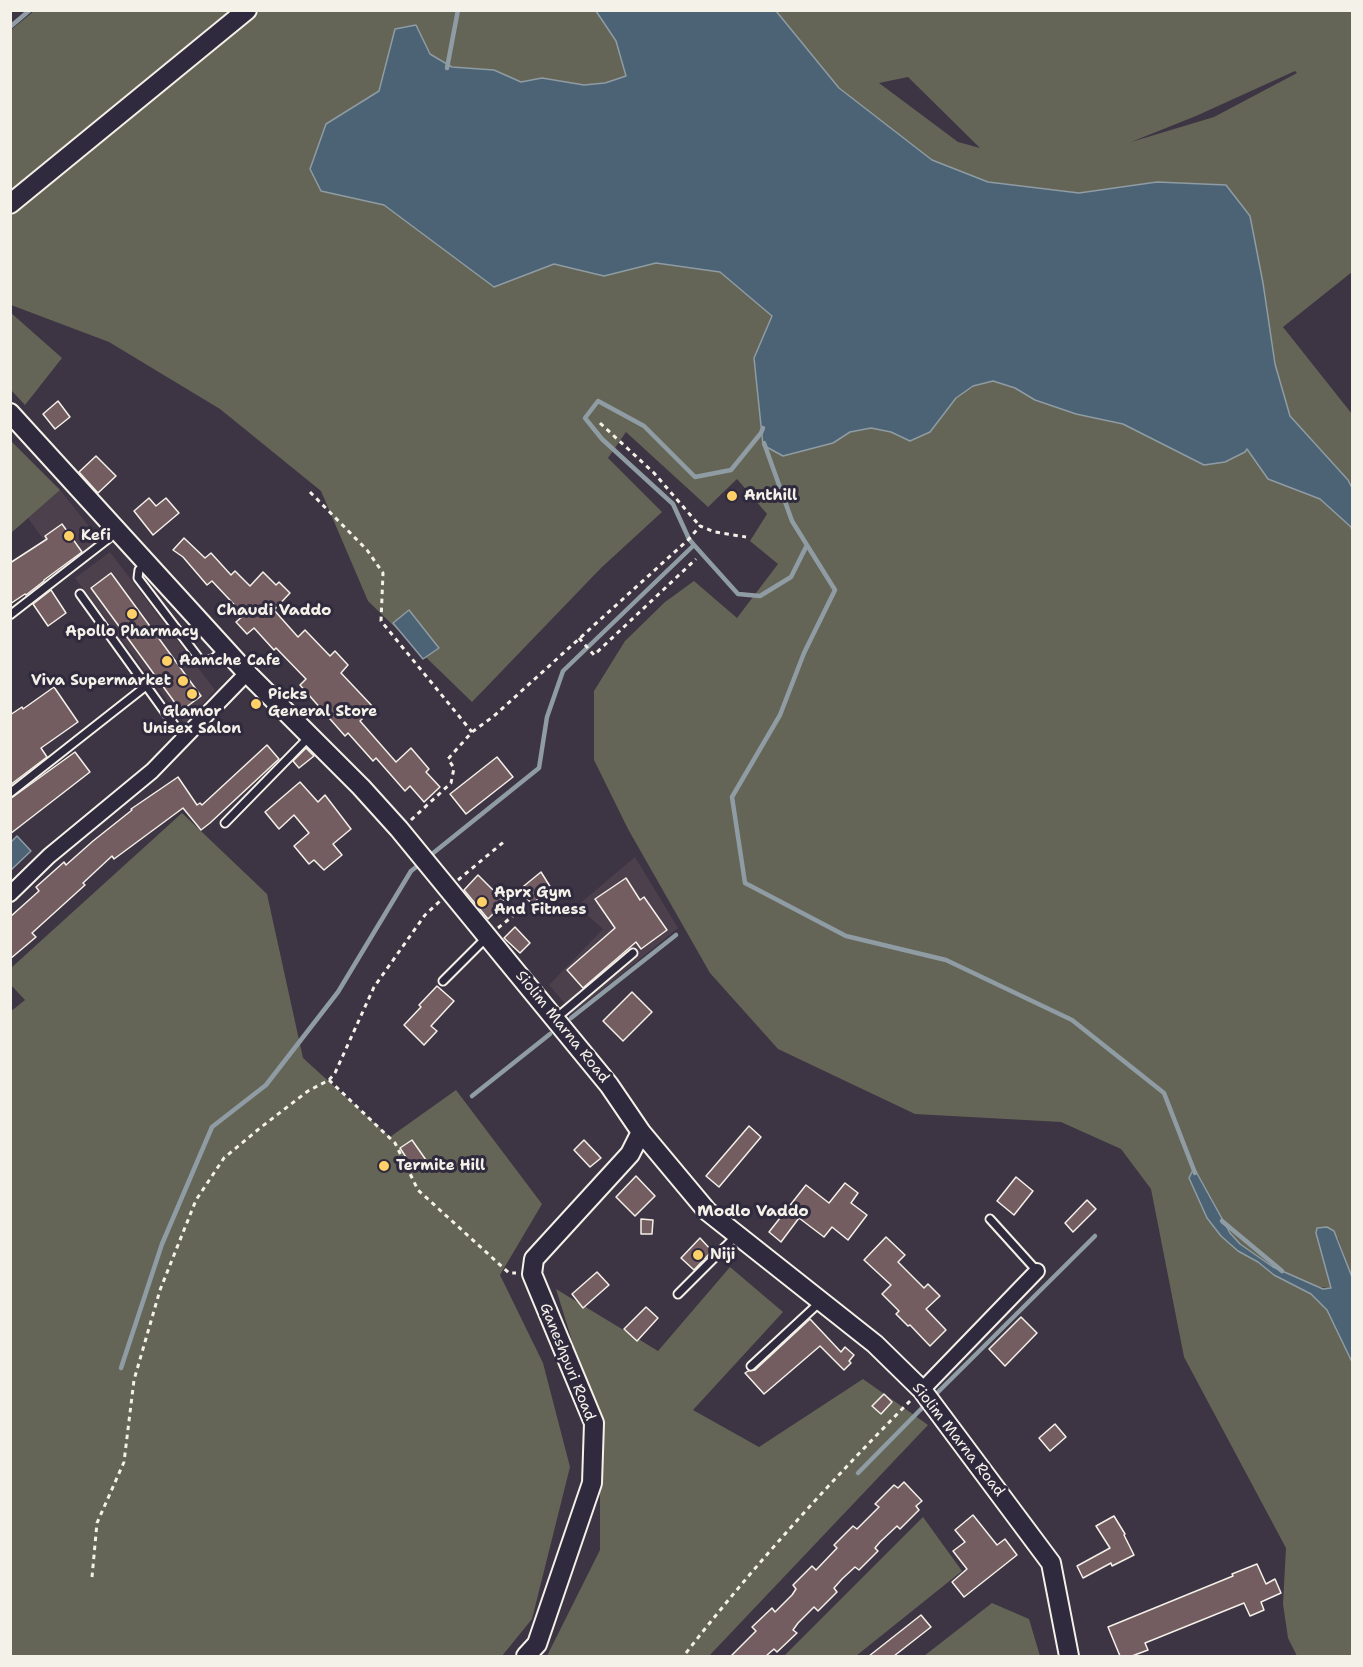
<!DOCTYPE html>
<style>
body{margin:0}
#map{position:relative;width:1363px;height:1667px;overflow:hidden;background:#3d3444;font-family:"Shantell Sans",sans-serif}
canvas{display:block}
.frame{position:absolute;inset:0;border:12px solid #f4f1e8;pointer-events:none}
</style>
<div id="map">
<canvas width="1363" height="1667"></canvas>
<div class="frame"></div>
</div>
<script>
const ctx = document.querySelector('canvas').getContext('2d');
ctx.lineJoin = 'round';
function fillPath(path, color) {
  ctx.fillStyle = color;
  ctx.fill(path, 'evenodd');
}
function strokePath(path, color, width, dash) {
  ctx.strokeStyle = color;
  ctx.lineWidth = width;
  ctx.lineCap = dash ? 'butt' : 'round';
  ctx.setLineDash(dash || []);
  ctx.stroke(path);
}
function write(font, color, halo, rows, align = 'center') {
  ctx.font = font + ' "Shantell Sans",sans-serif';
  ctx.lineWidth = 6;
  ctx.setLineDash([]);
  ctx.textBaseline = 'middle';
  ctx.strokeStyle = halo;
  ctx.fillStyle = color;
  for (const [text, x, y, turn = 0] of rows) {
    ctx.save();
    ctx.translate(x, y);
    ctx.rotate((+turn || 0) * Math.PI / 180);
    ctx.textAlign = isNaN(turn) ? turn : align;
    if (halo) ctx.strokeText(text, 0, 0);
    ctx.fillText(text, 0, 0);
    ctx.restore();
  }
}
const built = new Path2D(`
 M60,490L100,540L64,568L28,518Z
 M110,552L215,690L185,724L75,578Z
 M635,857L678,928L573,1013L549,985L603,929L577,906Z`);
const green = new Path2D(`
 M34,11V10L229,11L11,190V30Z
 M260,11H596L616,41L626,76L605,83L584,85L542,78L521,82L494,70L452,67L430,54L416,26L395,29L379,91L326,124L321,191L384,205L494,287L554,264L604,276L656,263L720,272L772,316L754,358L763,445L833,443L850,432L871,428L891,432L910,441L930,432L955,398L973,386L993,381L1015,388L1035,400L1076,414L1123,424L1204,465L1247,449L1268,479L1320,499L1351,527L1352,1277L1338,1238L1316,1233L1331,1288L1318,1287L1273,1267L1240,1244L1230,1233L1194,1168L1189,1178L1207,1218L1221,1236L1238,1251L1258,1262L1274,1275L1311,1294L1327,1310L1352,1362V1656H1297L1288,1638L1283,1604L1286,1548L1184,1357L1151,1189L1121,1149L1061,1122L915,1114L778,1049L710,973L628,829L594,760V691L625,641L665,602L694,581L737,618L778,564L750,541L767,514L737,479L708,507L626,432L608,458L662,512L601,568L472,702L368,601L321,491L220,409L109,342L11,305L10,217Z
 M776,11H1352V272L1283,327L1352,414V488L1348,480L1290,416L1275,364L1263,283L1157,182L1079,193L988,182L932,160L839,88ZM1295,71L1297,73L1214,117L1131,142L1196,116ZM908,77L980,148L958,142L879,83Z
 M10,312L62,358L25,405L11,390Z
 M10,440L60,490L11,533H10Z
 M182,813L267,894L303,1058L390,1137L456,1090L542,1204L500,1275L543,1363L570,1467L532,1619L502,1656H11L10,1012L25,1000L11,985V968Z
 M730,1267L783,1312L693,1410L759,1447L863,1379L928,1425L709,1656H547L600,1550V1431L556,1289L658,1351Z
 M923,1517L962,1571L856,1656H784Z
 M992,1603L1029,1619L1040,1656H924Z`);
const water = new Path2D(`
 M596,11H776L839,88L932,160L988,182L1079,193L1157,182L1226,185L1250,216L1263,283L1275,364L1290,416L1348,480L1352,488V531L1351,527L1320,499L1268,479L1247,449L1245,452L1225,462L1204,465L1123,424L1076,414L1035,400L1015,388L993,381L973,386L956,398L930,432L910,441L891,432L871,428L850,432L833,443L783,456L763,445L754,358L772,316L720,272L656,263L604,276L554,264L494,287L384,205L321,191L310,169L326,124L379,91L395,29L416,25L430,54L452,67L494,70L521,82L542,78L584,85L605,83L626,76L616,41Z
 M409,610L439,648L423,659L393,623Z
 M17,836L31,851L11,870V842Z
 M1194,1168L1230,1233L1240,1244L1273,1267L1323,1289L1331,1288L1316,1233L1317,1228L1327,1227L1334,1231L1352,1277V1362L1327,1310L1311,1294L1274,1275L1258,1262L1238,1251L1221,1236L1207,1218L1189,1178Z`);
const stream = new Path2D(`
 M10,27L30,10
 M447,68L458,10
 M764,443L792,521L835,590L804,653L780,715L732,797L745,883L846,936L946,960L1072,1020L1164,1093L1195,1173
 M694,545L738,594L760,596L791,577L807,545
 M427,858L539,768L547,717L563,671L694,545L689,539L673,504L602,439L585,418L598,401L644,426L695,477L731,470L761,433L763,428
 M571,1018L676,935
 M472,1096L550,1034
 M1222,1221L1282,1271
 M121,1368L162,1244L212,1127L266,1085L338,992L411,871L420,864
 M934,1396L1095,1236
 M858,1473L926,1404`);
const building = new Path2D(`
 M58,401L70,417L55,429L43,414Z
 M96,456L116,476L98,493L79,472Z
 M149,498L156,506L166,498L179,513L153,535L134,511Z
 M62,524L82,552L44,580V581L26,595L25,594L10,604V563L47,539L45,536Z
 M184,538L205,558L211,553L231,575L235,571L250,586L263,572L276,585L279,582L290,593L274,610L298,637L305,630L330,656L335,651L348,665L341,673L374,708L360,721L396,762L411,748L429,769L426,772L440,787L424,802L410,786L405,791L376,758L373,761L348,733L345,736L300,685L306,679L276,648L274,650L254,628L247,634L236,622L244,615L212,581L207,585L183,557L173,550Z
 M111,573L201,696L181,711L91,588Z
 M51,590L66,613L48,626L33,604Z
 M54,687L78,722L41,748L47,757L10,785V715L22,707L23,709Z
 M267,745L279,759L210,823L201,830L183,808L114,859L112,856L83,883L85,885L32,933L36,937L10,959V917L39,891L36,887L64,862L66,865L93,841L132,810L131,809L178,777L197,805L200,803L202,805Z
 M306,748L314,756L299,768L293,761Z
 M75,752L90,772L10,834V799Z
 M497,757L513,777L466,814L450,794Z
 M300,782L318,802L325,795L351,829L333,844L342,855L324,870L314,860L309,864L294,846L309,833L294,815L279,829L265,812Z
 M541,872L551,888L532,904L519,890Z
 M478,875L505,902L488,919L464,890Z
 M626,878L640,900L644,897L667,930L641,949L636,942L583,988L567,970L615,928L595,899Z
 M515,927L530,943L520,953L504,938Z
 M437,986L454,1001L431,1026L437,1031L424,1045L404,1025L421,1007L419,1005Z
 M632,992L652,1012L623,1041L603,1021Z
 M749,1126L761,1137L719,1187L706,1176Z
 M412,1140L426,1160L413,1168L400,1148Z
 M584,1140L601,1158L590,1167L574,1150Z
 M636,1176L655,1196L635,1216L616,1197Z
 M1016,1177L1033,1191L1014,1215L997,1201Z
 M845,1183L858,1193L851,1203L867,1215L848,1240L832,1227L824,1237L799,1218L781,1242L769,1232L806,1185L829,1203Z
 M1087,1200L1096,1209L1073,1232L1065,1223Z
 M641,1219L653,1220L652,1234H641Z
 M886,1237L905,1255L898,1262L924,1288L928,1284L940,1296L926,1309L946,1330L930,1346L910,1325L908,1326L896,1314L899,1311L882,1294L891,1285L864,1260Z
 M700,1238L712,1251L694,1270L681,1258Z
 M597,1272L609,1285L583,1308L572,1294Z
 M646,1307L658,1318L637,1341L624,1329Z
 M1021,1317L1037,1333L1005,1366L989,1349Z
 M810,1319L841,1352L845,1347L854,1355L849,1361L851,1363L844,1370L820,1346L764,1394L745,1373L748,1371L755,1370Z
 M884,1394L892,1402L881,1414L872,1406Z
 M1055,1424L1066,1437L1050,1451L1039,1438Z
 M904,1482L922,1501L916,1506L919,1510L900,1529L897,1526L880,1542L875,1548L878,1551L859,1570L855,1567L842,1579L834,1588L837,1592L818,1611L814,1607L798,1623L793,1630L797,1633L777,1652L774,1649L766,1656H731L756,1631L752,1627L772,1608L775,1612L792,1595L796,1589L793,1585L812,1566L816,1570L837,1548L834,1545L853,1526L857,1529L879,1507L875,1504L894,1485L898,1488Z
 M973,1515L997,1545L1005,1539L1017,1555L964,1597L952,1582L967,1569L953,1551L965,1542L955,1530Z
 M1114,1516L1125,1534L1124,1535L1134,1555L1112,1566L1111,1563L1083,1578L1077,1566L1110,1548L1096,1526Z
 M1257,1564L1266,1584L1275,1579L1281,1593L1261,1602L1264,1610L1250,1616L1244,1603L1145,1643L1148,1650L1132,1656H1120L1108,1627L1233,1576L1232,1574Z
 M921,1615L931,1627L894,1656H869Z`);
const path = new Path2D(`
 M600,423L654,473L699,525
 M310,492L367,550L383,573L381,621L472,732
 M579,638L594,655L696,559
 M411,820L451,783L454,768L448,759L472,732L494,716L689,539L700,526L715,532L746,537
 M458,880L506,840
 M498,928L524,907
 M329,1080L395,1143L418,1190L509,1273H516
 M92,1577L97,1523L124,1462L134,1380L160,1290L196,1200L224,1158L260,1128L308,1091L329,1080L335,1073L374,987L425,915L440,901
 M686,1653C755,1564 831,1481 910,1401`);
const lane = new Path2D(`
 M146,563L139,570L138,578L201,661L213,659L223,650
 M80,594L183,737
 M10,615L117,532
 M10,793L146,686
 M225,823L310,736
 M443,981L486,938
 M555,1019L633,953
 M990,1219L1037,1271
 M678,1294L737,1235
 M751,1366L819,1303`);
const street = new Path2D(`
 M10,894L49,856L152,771L247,673
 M922,1390L1037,1271`);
const secondary = new Path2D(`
 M10,204L247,10
 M10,413L247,673L361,787L399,829L609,1085L641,1132L707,1211L875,1344L922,1390L1051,1563L1069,1656
 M526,1656L537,1644L592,1483L594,1423L532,1274L534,1259L630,1154L641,1132`);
const markers = [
 [732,496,6,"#ffd166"],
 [69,536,6,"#ffd166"],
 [132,614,6,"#ffd166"],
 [167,661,6,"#ffd166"],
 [183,681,6,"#ffd166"],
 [192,694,6,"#ffd166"],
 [256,704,6,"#ffd166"],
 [482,902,6,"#ffd166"],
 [384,1166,6,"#ffd166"],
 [698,1255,6,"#ffd166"]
];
const poiNames = [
 ["Anthill",744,496],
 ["Kefi",81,536],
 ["Apollo Pharmacy",132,632,"center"],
 ["Aamche Cafe",179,661],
 ["Viva Supermarket",171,681,"right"],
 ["Picks",268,695],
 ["General Store",268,712],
 ["Glamor",192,712,"center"],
 ["Unisex Salon",192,729,"center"],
 ["Aprx Gym",494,893],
 ["And Fitness",494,910],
 ["Termite Hill",396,1166],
 ["Niji",710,1255]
];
const streetNames = [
 ["Siolim Marna Road",562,1027,51],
 ["Ganeshpuri Road",567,1362,68],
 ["Siolim Marna Road",958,1440,52]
];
const neighbourhoodNames = [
 ["Chaudi Vaddo",274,611],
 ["Modlo Vaddo",753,1212]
];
fillPath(built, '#4d404d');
fillPath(green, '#646557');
fillPath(water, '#4b6375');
strokePath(water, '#8f9ca3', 1.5);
strokePath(stream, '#8f9ca3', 4.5);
fillPath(building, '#735d61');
strokePath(building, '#f4f1e8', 1.5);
strokePath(lane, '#f4f1e8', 11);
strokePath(street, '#f4f1e8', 18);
strokePath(secondary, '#f4f1e8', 22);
strokePath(path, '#f4f1e8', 3, [4.5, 4.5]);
strokePath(lane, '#2f2a3d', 7);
strokePath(street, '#2f2a3d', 14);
strokePath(secondary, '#2f2a3d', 18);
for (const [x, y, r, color] of markers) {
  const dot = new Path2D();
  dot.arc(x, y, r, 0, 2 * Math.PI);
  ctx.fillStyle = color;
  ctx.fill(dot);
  strokePath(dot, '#2f2a3d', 2);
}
write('bold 15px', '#f4f1e8', '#2f2a3d', poiNames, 'left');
write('15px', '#f4f1e8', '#2f2a3d', streetNames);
write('bold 16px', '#f4f1e8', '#2f2a3d', neighbourhoodNames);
</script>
